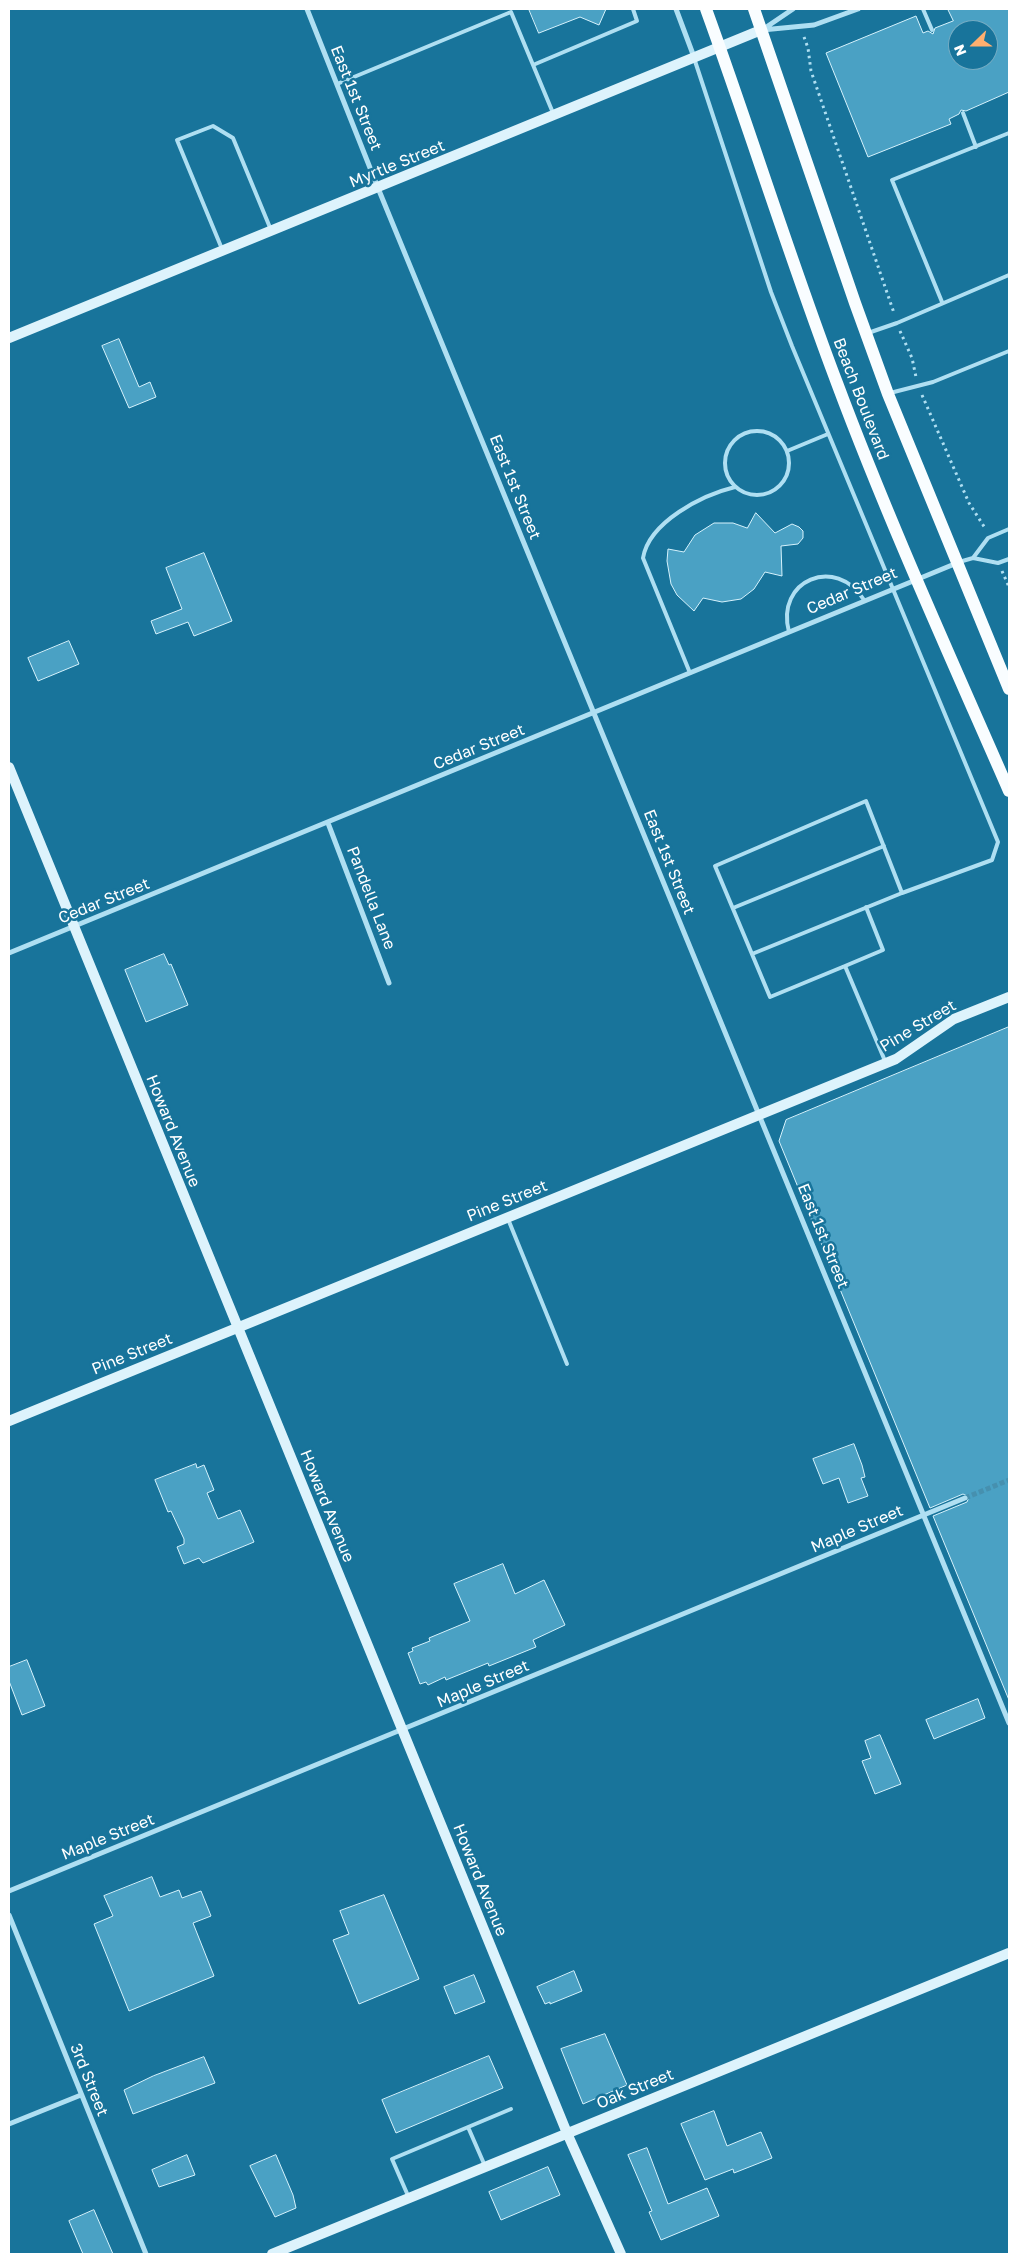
<!DOCTYPE html>
<style>
body{margin:0}
#map{position:relative;width:1018px;height:2263px;overflow:hidden;background:#18749b;font-family:"Golos Text",sans-serif}
canvas{display:block}
.frame{position:absolute;inset:0;border:10px solid #fff;pointer-events:none}
.north{position:absolute;left:948px;top:20px;width:50px;height:50px;box-sizing:border-box;background:#18749b;border:1px solid #74acc3;border-radius:50%;rotate:248deg;font-size:14px;font-weight:700;line-height:20px;text-align:center;color:#fff}
.north::after{content:'';display:block;margin:auto;width:18px;height:22px;background:#ffaf6f;clip-path:polygon(50% 0,100% 100%,50% 72%,0 100%)}
</style>
<div id="map">
<canvas width="1018" height="2263"></canvas>
<div class="frame"></div>
<div class="north">N</div>
</div>
<script>
const ctx = document.querySelector('canvas').getContext('2d');
ctx.lineJoin = 'round';
function fillPath(path, color) {
  ctx.fillStyle = color;
  ctx.fill(path, 'evenodd');
}
function strokePath(path, color, width, dash) {
  ctx.strokeStyle = color;
  ctx.lineWidth = width;
  ctx.lineCap = dash ? 'butt' : 'round';
  ctx.setLineDash(dash || []);
  ctx.stroke(path);
}
function write(font, color, halo, rows, align = 'center') {
  ctx.font = font + ' "Golos Text",sans-serif';
  ctx.lineWidth = 5;
  ctx.setLineDash([]);
  ctx.textBaseline = 'middle';
  ctx.strokeStyle = halo;
  ctx.fillStyle = color;
  for (const [text, x, y, turn = 0] of rows) {
    ctx.save();
    ctx.translate(x, y);
    ctx.rotate((+turn || 0) * Math.PI / 180);
    ctx.textAlign = isNaN(turn) ? turn : align;
    if (halo) ctx.strokeText(text, 0, 0);
    ctx.fillText(text, 0, 0);
    ctx.restore();
  }
}
const building = new Path2D(`
 M529,9H606L599,25L580,17L539,33Z
 M948,9H1009V92L966,111L961,110L959,114L949,119L951,124L868,157L826,53L916,16L923,33L928,31L933,34L935,28L953,21ZM958,30H988V60H958Z
 M119,339L139,387L150,382L156,397L129,408L102,346Z
 M756,513L775,533L792,524L799,527L803,531V538L798,544L781,546L782,576L765,572L754,589L741,599L722,602L703,598L694,611L677,595L671,584L667,561L668,549L684,552L695,535L714,523H733L747,528Z
 M204,553L232,621L194,636L188,622L156,634L151,621L182,609L166,568Z
 M69,641L79,664L38,681L28,658Z
 M164,954L169,965L171,964L188,1005L146,1022L125,970Z
 M1009,1027V1700L933,1516L967,1502L969,1497L963,1494L930,1508L779,1141L786,1120Z
 M854,1444L862,1465L865,1477L861,1478L868,1496L848,1503L839,1478L823,1484L813,1459Z
 M196,1464L197,1468L204,1465L214,1490L207,1493L218,1519L240,1510L254,1542L203,1563L199,1558L184,1564L177,1547L184,1544V1539L171,1511L168,1512L155,1480Z
 M503,1564L515,1594L544,1580L565,1625L533,1640L536,1647L489,1666L488,1663L446,1680L445,1677L428,1685L426,1682L420,1684L408,1653L413,1651L412,1648L430,1641L429,1638L470,1621L454,1584Z
 M27,1660L45,1706L22,1715L9,1681V1667Z
 M978,1699L985,1718L934,1739L926,1720Z
 M880,1735L901,1784L875,1794L862,1761L871,1758L865,1741Z
 M152,1877L160,1897L179,1890L182,1898L201,1891L211,1916L193,1923L214,1976L129,2011L94,1924L113,1916L104,1896Z
 M384,1895L419,1979L359,2004L333,1940L349,1934L340,1911Z
 M574,1971L582,1991L550,2004V2002L545,2004L537,1987Z
 M474,1975L485,2002L455,2014L444,1987Z
 M605,2034L627,2085L583,2104L561,2049Z
 M489,2056L503,2088L396,2133L382,2100Z
 M204,2057L215,2083L133,2114L124,2090L153,2076Z
 M714,2111L727,2146L761,2132L772,2158L734,2173L733,2169L705,2180L681,2124Z
 M647,2148L668,2204L707,2188L719,2216L661,2240L649,2212L652,2211L628,2155Z
 M187,2155L195,2175L159,2187L152,2170Z
 M276,2155L293,2195L296,2208L275,2217L250,2166Z
 M548,2167L560,2195L501,2220L489,2192Z
 M94,2210L113,2254H83L69,2221Z`);
const streetTunnel = new Path2D(`
 M965,1498L1009,1480`);
const path = new Path2D(`
 M804,37L808,48L811,71L894,313
 M900,331L912,358L916,377
 M922,395L969,503L985,528
 M1002,571L1009,587`);
const lane = new Path2D(`
 M923,9L932,30
 M694,58L771,292L792,346L998,842L992,860L902,893L866,801L715,866L770,997L845,966L885,1061
 M533,65L637,21L633,9
 M337,84L511,12L553,113
 M963,113L976,147
 M222,249L177,140L213,126L233,138L271,230
 M942,302L892,180L1009,133
 M868,333L897,323L1009,275
 M890,393L933,382L1009,351
 M725 463a32 32 0 1 1 64 0a32 32 0 1 1-64 0Z
 M787,451L828,434
 M1009,529L988,538L973,558L998,563L1009,559
 M959,562L973,558
 M789,632C775,580 836,555 864,600
 M690,673L643,558C649,522 702,495 735,487
 M733,908L884,846
 M752,954L902,893
 M845,966L883,950L866,907
 M508,1219L567,1364
 M468,2127L485,2166
 M409,2198L392,2159L511,2109`);
const street = new Path2D(`
 M307,9L378,188L1009,1723
 M676,9L694,57
 M762,30L814,25L858,9
 M762,30L793,9
 M328,823L389,983
 M9,953L957,563
 M9,1891L965,1498
 M9,1915L146,2254
 M9,2124L81,2095`);
const secondary = new Path2D(`
 M9,338L761,30
 M9,767L567,2133L621,2254
 M9,1421L896,1059L954,1019L1009,997
 M272,2254L1009,1953`);
const primary = new Path2D(`
 M706,9C751,133 790,259 837,383C889,522 950,656 1009,791
 M754,9L855,303L888,394L1009,689`);
const streetNames = [
 ["East 1st Street",356,98,68],
 ["Myrtle Street",397,164,-22],
 ["Beach Boulevard",861,399,69],
 ["East 1st Street",515,487,68],
 ["Cedar Street",852,591,-23],
 ["Cedar Street",479,747,-22],
 ["East 1st Street",669,862,68],
 ["Pandella Lane",371,898,69],
 ["Cedar Street",104,901,-22],
 ["Pine Street",918,1026,-31],
 ["Howard Avenue",173,1131,68],
 ["Pine Street",507,1201,-22],
 ["East 1st Street",823,1236,68],
 ["Pine Street",132,1354,-22],
 ["Howard Avenue",327,1506,68],
 ["Maple Street",857,1529,-23],
 ["Maple Street",483,1684,-23],
 ["Maple Street",108,1837,-22],
 ["Howard Avenue",480,1880,68],
 ["3rd Street",89,2080,68],
 ["Oak Street",635,2089,-22]
];
fillPath(building, '#4aa1c4');
strokePath(building, '#d6f2fc', 1);
strokePath(streetTunnel, '#4690af', 5, [5, 2.5]);
strokePath(path, '#afdff2', 3, [2.5, 4]);
strokePath(lane, '#afdff2', 4);
strokePath(street, '#afdff2', 5);
strokePath(secondary, '#ddf3fc', 10);
strokePath(primary, '#f9fdff', 12);
write('16px', '#fff', '#18749b', streetNames);
</script>
